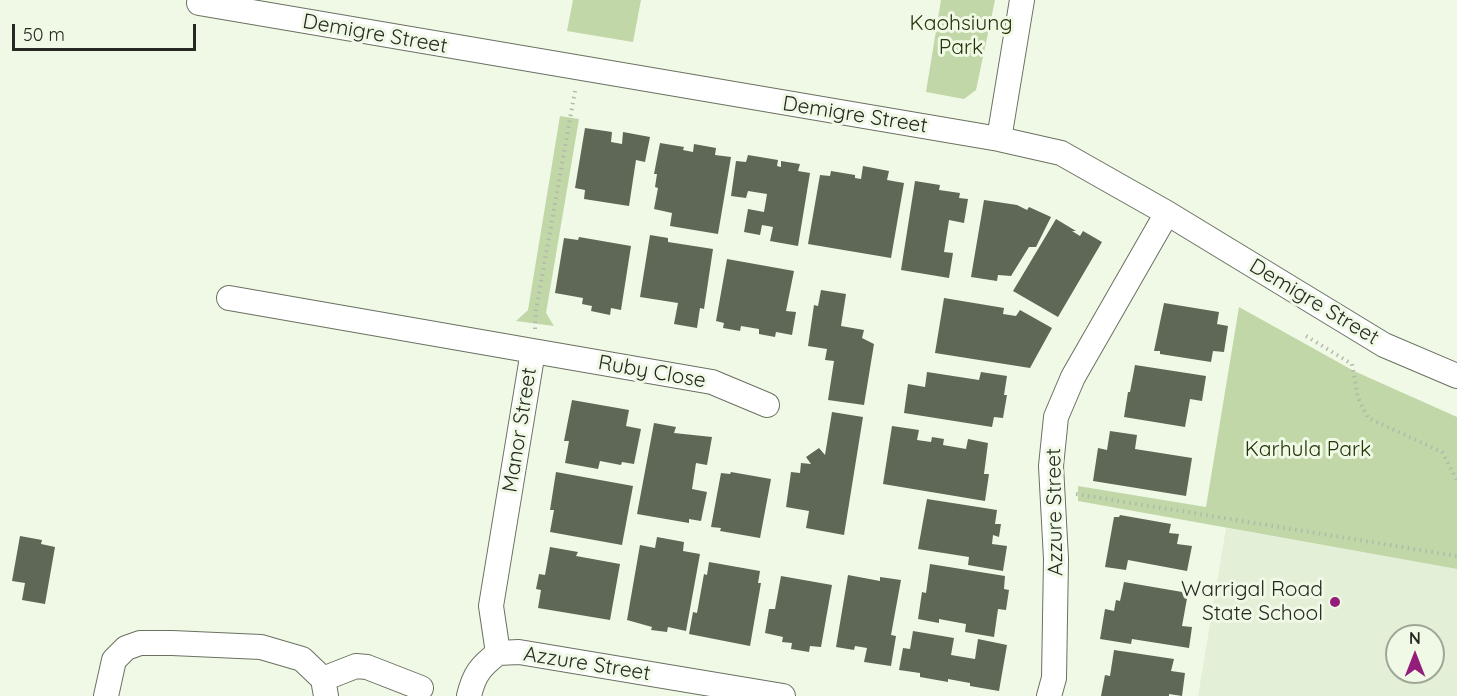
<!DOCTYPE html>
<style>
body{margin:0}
#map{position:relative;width:1457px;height:696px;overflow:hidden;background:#f0f9e6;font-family:Quicksand,sans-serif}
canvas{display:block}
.north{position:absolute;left:1385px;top:624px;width:60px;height:60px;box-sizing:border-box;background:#f0f9e6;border:2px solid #9fa698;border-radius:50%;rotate:0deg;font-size:16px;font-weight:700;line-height:24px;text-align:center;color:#252922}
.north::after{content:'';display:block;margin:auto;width:21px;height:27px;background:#931d7a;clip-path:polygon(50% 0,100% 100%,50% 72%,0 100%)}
.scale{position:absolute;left:12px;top:24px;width:184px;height:27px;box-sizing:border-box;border:3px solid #252922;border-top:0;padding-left:8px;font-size:18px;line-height:21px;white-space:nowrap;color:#252922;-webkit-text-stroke:4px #f0f9e6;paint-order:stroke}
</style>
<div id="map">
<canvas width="1457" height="696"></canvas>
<div class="north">N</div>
<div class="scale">50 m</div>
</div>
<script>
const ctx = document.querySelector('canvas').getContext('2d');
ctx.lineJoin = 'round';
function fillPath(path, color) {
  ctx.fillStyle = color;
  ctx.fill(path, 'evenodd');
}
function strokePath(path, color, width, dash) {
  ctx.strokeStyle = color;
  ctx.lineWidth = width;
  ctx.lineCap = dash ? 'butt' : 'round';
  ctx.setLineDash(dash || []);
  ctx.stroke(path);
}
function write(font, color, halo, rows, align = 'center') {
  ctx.font = font + ' Quicksand,sans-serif';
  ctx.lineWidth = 6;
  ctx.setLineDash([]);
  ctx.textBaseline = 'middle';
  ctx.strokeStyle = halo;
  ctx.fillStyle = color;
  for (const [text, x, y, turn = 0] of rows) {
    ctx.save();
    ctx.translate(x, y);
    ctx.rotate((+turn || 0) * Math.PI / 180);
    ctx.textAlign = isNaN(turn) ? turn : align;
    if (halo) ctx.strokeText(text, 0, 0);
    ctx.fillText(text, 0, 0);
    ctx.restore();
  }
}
const built = new Path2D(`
 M1226,528L1457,569V696H1198ZM1397,636H1433V672H1397Z`);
const green = new Path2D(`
 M573,0H641L633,42L567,31Z
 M941,0H995L976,90L964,99L926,92Z
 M560,116L579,119L546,313L554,326L516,321L528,310Z
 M1239,307L1354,371L1457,417V569L1078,501V486L1206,507Z`);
const building = new Path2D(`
 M585,128L612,132L611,142L622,144L623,132L650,137L645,162L636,160L629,206L584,199L585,190L575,188Z
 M660,143L684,147L683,150L693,152L694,144L716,148L715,155L731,157L718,234L670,226L672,213L654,209L658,188L655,187L657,174H654Z
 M748,155L778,160L777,166L781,167V161L800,164L798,171L810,173L798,246L770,241L773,227L762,225L760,235L744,232L748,209L764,212L767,194L748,191L746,198L731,196L736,161L746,162Z
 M863,166L889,171L887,180L904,183L891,258L808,244L820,175L830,176L831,171L855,175V178L861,179Z
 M915,181L940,185L939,190L960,193L959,198L968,199L964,223L949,220L944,252L953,253L949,278L901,270Z
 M984,200L1017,205L1027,210L1029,207L1051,217L1036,247H1029L1011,276L998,275L997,281L971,277Z
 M1056,219L1076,231H1072L1080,236L1083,231L1102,242L1058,317L1013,291Z
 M650,235L668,238V242L713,249L704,309L700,308L697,328L674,324L678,303L640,297Z
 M579,237L631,246L621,310L611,308L610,315L591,311L592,306L582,304L583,298L555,293L564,238L578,240Z
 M727,259L794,271L786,311L796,312L792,335L776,332L775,337L759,334V329L741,326L740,331L723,328L724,323L716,321Z
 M821,290L846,294L841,326L864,330L862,338L874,344L864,405L828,400L834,361L825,360L827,349L808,346L814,305L818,306Z
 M944,298L1004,308L1003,314L1016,316L1020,310L1052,328L1030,368L935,353Z
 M1164,303L1219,312L1217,324L1228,326L1224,352L1213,351L1211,362L1160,354V351H1154Z
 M1135,365L1206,376L1202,401L1190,399L1185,427L1124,417L1128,392H1130Z
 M927,372L979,380L981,372L1007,376L1004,395H1007L1003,418L994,417L992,427L904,413L908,384L925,387Z
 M572,400L629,410L626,426L641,429L634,464L622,462L621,465L600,461L598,469L565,463L569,441H564Z
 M832,412L863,417L844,535L806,528L809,511L786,507L791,472L800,473L801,463L811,464L806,457L819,448L825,455Z
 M654,423L676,427L674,433L712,437L707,465L696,463L692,489L707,492L701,521L689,519V523L637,514Z
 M892,426L919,430L917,440L931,442L932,437L944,439L943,445L966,449L968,439L988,443L984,474H989L985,501L883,484Z
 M1110,431L1137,435L1135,449L1192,458L1186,496L1093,481L1098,448L1107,450Z
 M556,472L633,486L622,545L550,532L554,510H550Z
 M731,472L771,479L760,538L720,531L721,528L711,527L721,473L730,474Z
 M927,499L997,510L995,524H1001L999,537L993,535L992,544L1007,546L1003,571L968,565L969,557L918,549Z
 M1120,515L1171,524L1169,533L1179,534L1177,544L1192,546L1187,571L1128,560L1126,570L1105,567L1114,517H1119Z
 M20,536L42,540L41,544L55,547L45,604L22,600L25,583L12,581Z
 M657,537L684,542L683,551L700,554L686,631L668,627L667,632L651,630L652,627L627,620L640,545L655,548Z
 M550,547L578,552L576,556L620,564L610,620L538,608L541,590L536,589L539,574L545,575Z
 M709,562L760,571L758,583H761L750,646L689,634L693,612L697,613L704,574L707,575Z
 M930,564L1005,576L1004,589L1009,590L1006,610L998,609L994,637L965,632L966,624L939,619V623L918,619L922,592L926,593Z
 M848,575L880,581V577L901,580L891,635L896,636L891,666L864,662L867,648L855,646L854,650L836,647Z
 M781,576L832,585L821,647L810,646L809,652L791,649L792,643L782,642L783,637L765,633L769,609H775Z
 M1124,582L1188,593L1182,626L1192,627L1189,648L1132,639L1131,644L1100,639L1105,609L1114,611L1116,600L1120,601Z
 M913,631L954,638L951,655L975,659L978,639L1007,645L999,691L970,686V683L948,679V682L920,677V673L899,670L903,648L910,649Z
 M1114,650L1174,659L1171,671L1185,673L1182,696L1169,694V696H1101L1105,675L1110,676Z`);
const path = new Path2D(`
 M535,329L536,310L575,91
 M1306,336L1352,364L1358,398L1368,418L1442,452L1457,480
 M1076,494L1457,556`);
const street = new Path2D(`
 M199,3L999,139L1061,153L1167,213L1384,345L1457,376
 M999,139L1022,0
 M229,298L533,351L491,606L498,653C481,666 474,674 469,696
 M533,351L712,382L767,405
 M498,653L519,652L783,696
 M323,679L356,666L367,667L421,688
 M106,696L114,660L126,648L140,643H172L261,647L302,659L323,679L326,696
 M1049,696L1054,678L1056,559L1051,466L1056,417L1073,377L1167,213`);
const markers = [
 [1335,602,6,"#931d7a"]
];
const parkNames = [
 ["Kaohsiung",961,24],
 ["Park",961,48],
 ["Karhula Park",1308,450]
];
const streetNames = [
 ["Demigre Street",375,34,10],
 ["Demigre Street",855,115,9],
 ["Demigre Street",1314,302,31],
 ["Ruby Close",652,372,10],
 ["Manor Street",520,430,-81],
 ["Azzure Street",1055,512,-91],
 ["Azzure Street",587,664,9]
];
const poiNames = [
 ["Warrigal Road",1323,590],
 ["State School",1323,614]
];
fillPath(built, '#e3efd6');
fillPath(green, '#c1d7a8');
fillPath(building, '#5f6757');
strokePath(street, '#697161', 26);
strokePath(path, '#b2b9aa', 4, [1.5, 4.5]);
strokePath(street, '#fff', 24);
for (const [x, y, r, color] of markers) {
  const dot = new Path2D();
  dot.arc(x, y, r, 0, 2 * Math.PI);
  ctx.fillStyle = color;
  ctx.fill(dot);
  strokePath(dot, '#f0f9e6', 2);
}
write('21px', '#233408', '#f0f9e6', parkNames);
write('21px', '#252922', '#f0f9e6', streetNames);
write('21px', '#252922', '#f0f9e6', poiNames, 'right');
</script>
